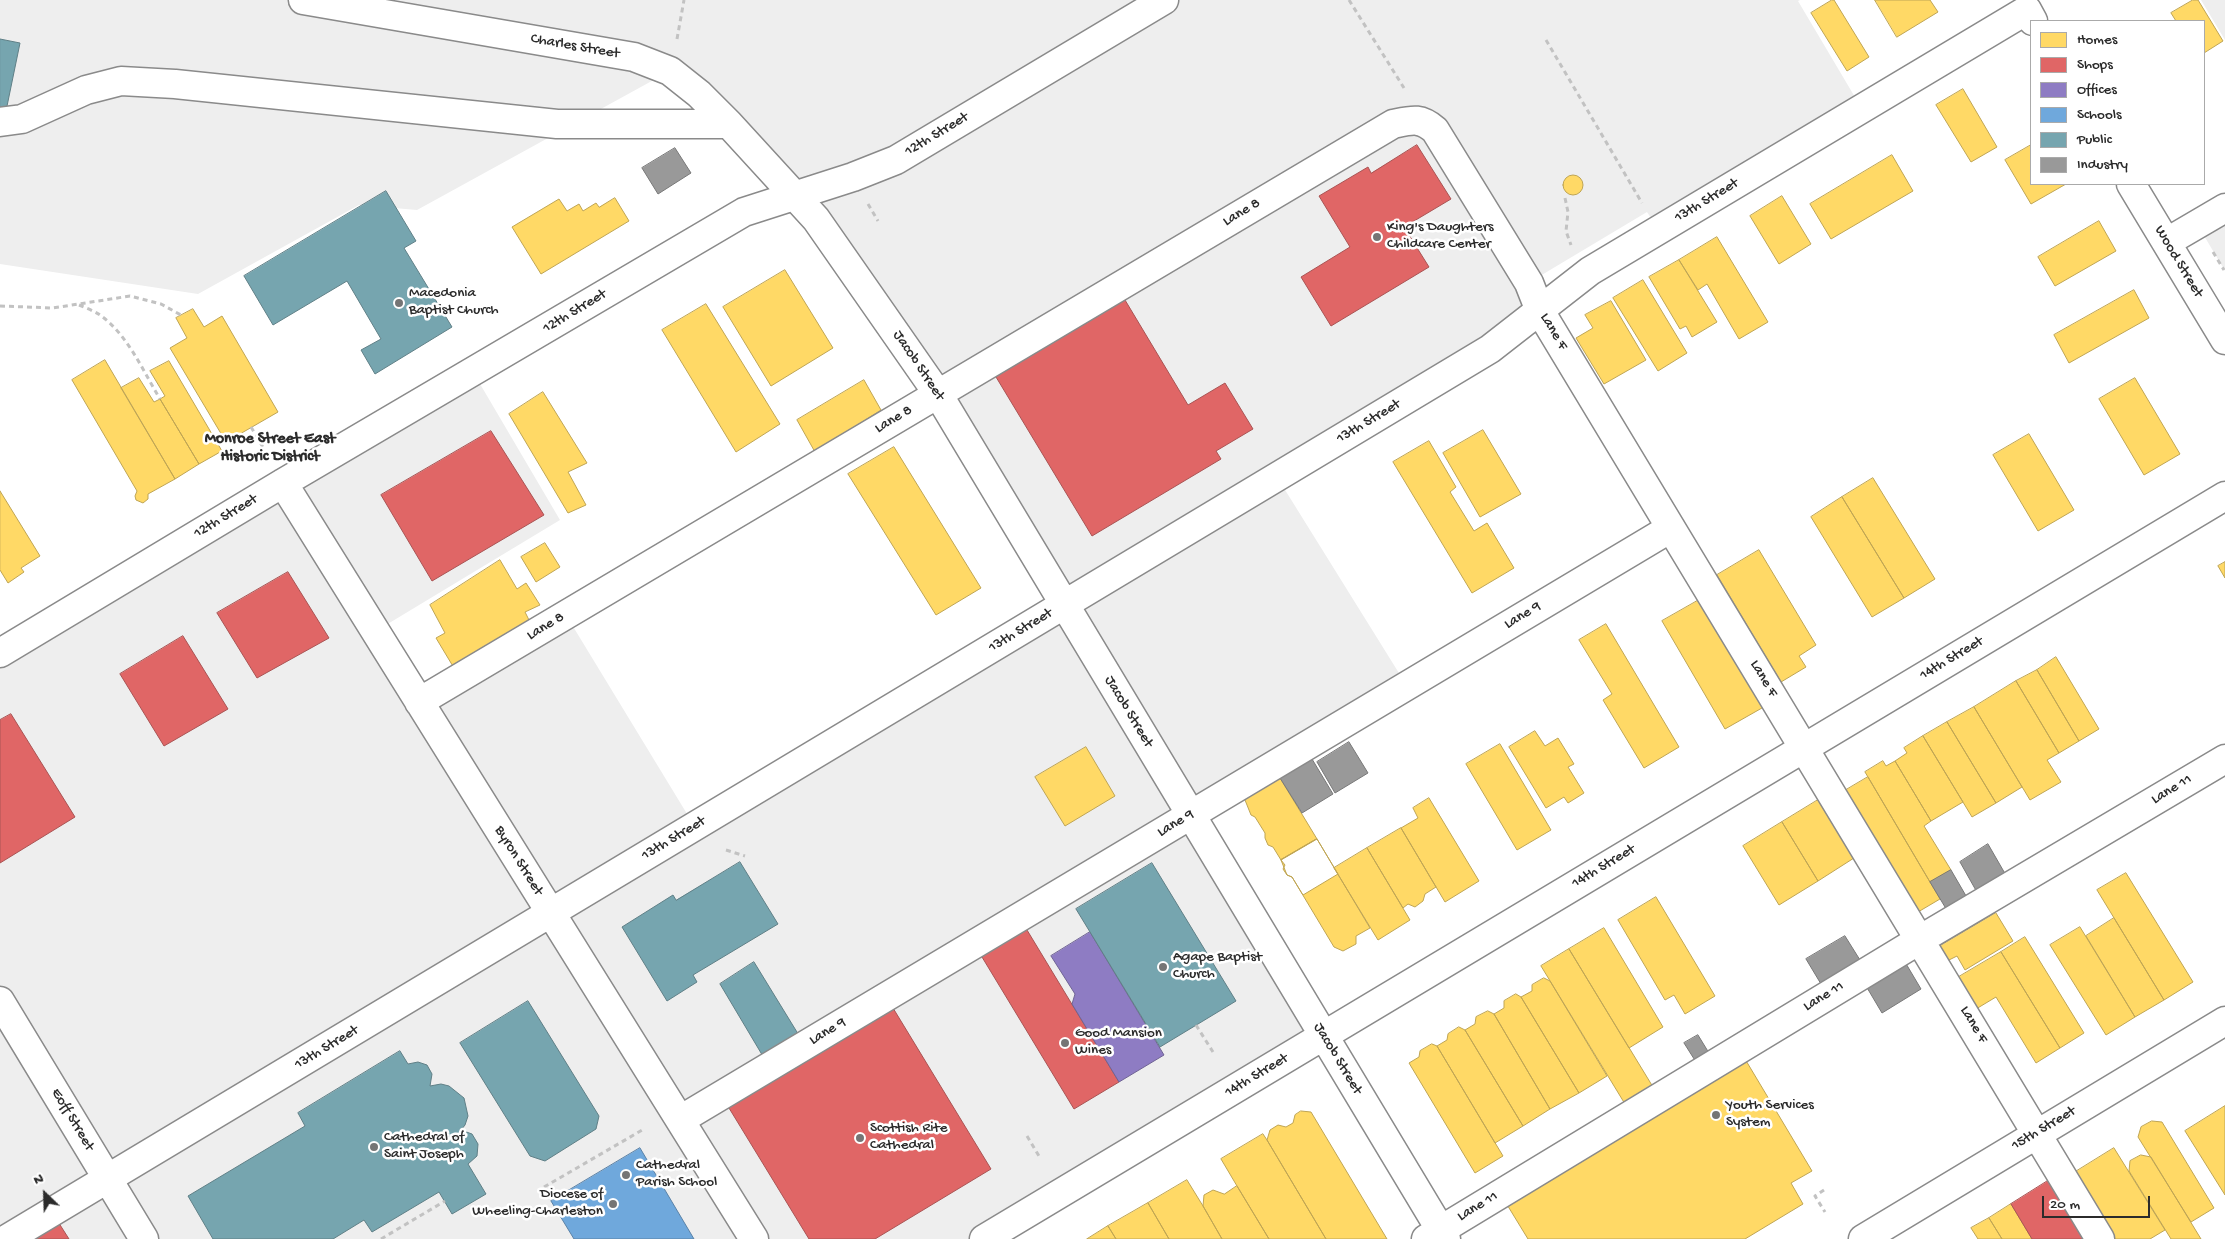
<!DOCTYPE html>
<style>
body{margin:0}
#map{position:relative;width:2225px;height:1239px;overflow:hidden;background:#fff;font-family:"Gochi Hand",sans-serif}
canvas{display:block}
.legend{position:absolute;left:2030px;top:20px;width:175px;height:165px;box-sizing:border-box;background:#fff;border:1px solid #aaa;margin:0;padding:6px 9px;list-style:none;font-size:15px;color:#2b2b2b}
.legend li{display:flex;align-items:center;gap:10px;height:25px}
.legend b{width:25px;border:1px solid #aaa}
.north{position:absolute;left:20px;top:1169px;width:50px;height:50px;-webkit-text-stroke:4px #fff;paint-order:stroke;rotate:336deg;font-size:14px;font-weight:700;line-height:20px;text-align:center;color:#2b2b2b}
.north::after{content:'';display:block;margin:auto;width:18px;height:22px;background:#2b2b2b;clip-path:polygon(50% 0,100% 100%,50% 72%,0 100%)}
.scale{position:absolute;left:2042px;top:1196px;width:108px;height:22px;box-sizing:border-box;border:2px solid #2b2b2b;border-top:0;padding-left:6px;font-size:15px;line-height:18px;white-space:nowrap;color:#2b2b2b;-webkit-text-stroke:4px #fff;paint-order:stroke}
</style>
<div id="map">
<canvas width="2225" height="1239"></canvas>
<ul class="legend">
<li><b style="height:14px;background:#ffd966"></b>Homes</li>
<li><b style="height:14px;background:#e06666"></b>Shops</li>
<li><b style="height:14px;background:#8e7cc3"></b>Offices</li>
<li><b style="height:14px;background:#6fa8dc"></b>Schools</li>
<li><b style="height:14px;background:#76a5af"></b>Public</li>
<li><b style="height:14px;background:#999"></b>Industry</li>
</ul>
<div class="north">N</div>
<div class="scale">20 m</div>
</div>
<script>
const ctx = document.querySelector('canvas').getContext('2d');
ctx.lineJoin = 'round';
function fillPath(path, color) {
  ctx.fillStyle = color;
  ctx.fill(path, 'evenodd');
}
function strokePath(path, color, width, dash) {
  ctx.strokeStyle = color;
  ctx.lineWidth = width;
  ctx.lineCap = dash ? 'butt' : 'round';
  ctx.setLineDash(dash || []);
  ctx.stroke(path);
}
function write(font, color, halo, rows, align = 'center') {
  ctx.font = font + ' "Gochi Hand",sans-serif';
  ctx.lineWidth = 5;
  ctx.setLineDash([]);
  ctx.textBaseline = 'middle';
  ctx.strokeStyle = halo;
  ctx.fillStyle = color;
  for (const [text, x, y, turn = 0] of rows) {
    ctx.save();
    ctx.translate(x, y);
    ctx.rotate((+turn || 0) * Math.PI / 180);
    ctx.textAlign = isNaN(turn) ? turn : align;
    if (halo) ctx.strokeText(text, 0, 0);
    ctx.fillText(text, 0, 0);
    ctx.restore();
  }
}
const built = new Path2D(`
 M0,0H1800L1798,1L1862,109L1659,230L1647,212L1540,276V311L1277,477L1407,686L1191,815L1323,1036L984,1239H0V653L473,372L560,520L381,628L420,702L566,615L695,827L1064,605L816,219L670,71L417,210L359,205L198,294L0,264Z
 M2201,0H2225V40Z
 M2225,208V271L2197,224Z`);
const homes = new Path2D(`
 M1832,0H1834L1869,57L1847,71L1811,13Z
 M1875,0H1930L1938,12L1897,37Z
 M2193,0H2198L2223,41L2204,53V21H2176L2171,13Z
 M1963,89L1997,147L1971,162L1936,105Z
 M2031,145V184H2066L2031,204L2005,160Z
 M1892,155L1913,191L1831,239L1810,204Z
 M1563 185a10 10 0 1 1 20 0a10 10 0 1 1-20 0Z
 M1782,196L1811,244L1779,264L1750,216Z
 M615,198L629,221L541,274L512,227L559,199L567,211L579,204L583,211L596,203L599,207Z
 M2099,221L2116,251L2055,286L2038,257Z
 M1717,237L1768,322L1739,339L1707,284L1698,290L1679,260Z
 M1679,260L1717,322L1692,337L1686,326L1680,329L1649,277Z
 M785,270L833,348L771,386L723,307Z
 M1643,280L1687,353L1658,371L1613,298Z
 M2134,290L2149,318L2069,363L2054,335Z
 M1611,301L1646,360L1604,384L1576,338L1593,328L1585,315Z
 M706,304L780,424L736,452L662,330Z
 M193,309L204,327L222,316L278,412L226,442L170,348L187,338L176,318Z
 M105,360L175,479L148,494V499L143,503L136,500L135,496L137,491L72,380Z
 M169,361L222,451L199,464L160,399L165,396L150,371Z
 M139,378L154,402L160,399L199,464L175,479L121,388Z
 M2135,378L2180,454L2144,475L2099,399Z
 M864,380L881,410L815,452L797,420Z
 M543,392L587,463L568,472L586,505L568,513L509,414Z
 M1483,430L1521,494L1480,517L1443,453Z
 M2029,434L2074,510L2038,531L1993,455Z
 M1429,441L1456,487L1450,492L1474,531L1487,523L1514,568L1472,593L1393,462Z
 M894,447L981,588L936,615L848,474Z
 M1873,478L1935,579L1904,598L1842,497Z
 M0,491L40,556L21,568L24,572L8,583L0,570Z
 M1842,497L1904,598L1872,617L1811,517Z
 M545,543L560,567L536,582L521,557Z
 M1759,550L1816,645L1799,656L1806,667L1781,682L1717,575Z
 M500,560L517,589L526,583L540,605L525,612L531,624L454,668L436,638L445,633L430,605Z
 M2225,562V578L2218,566Z
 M1706,596L1769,704L1725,729L1662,621Z
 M1606,624L1679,747L1644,768L1603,700L1612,694L1579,640Z
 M2056,657L2099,729L2079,741L2037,670Z
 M2037,670L2079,741L2059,753L2016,681Z
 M2016,681L2059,753L2047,760L2061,782L2030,800L1974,707Z
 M1974,707L2022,787L1996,803L1947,722Z
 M1947,722L1996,803L1972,817L1923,736Z
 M1535,731L1545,746L1558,738L1574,764L1568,767L1584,793L1568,803L1564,797L1546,808L1509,747Z
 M1923,736L1963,802L1931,821L1895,761L1907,753L1904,748Z
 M1500,744L1551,830L1517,850L1466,764Z
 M1086,747L1115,796L1065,826L1035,777Z
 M1883,761L1886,766L1895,761L1931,821L1924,826L1951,870L1930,882L1865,772Z
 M1868,777L1940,899L1918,912L1846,790Z
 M1280,778L1317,839L1281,860L1273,847L1268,845L1265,838V833L1255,817L1251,815L1245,800Z
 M1429,798L1479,881L1445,902L1401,828L1418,818L1413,808Z
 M1818,800L1854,858L1818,881L1782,822Z
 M1782,822L1818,881L1779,905L1743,846Z
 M1401,828L1436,887L1425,894L1423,901L1415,907L1408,904L1403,908L1367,848Z
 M1317,839L1370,928L1356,936V944L1343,951L1334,947L1292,877L1287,875L1283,869L1285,865L1281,860Z
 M1317,839L1338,874L1303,895L1292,877L1287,875L1281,860Z
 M1367,848L1410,920L1378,940L1334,868Z
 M2126,873L2193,982L2164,1000L2097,890Z
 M1656,897L1715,996L1685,1014L1674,995L1665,1000L1618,920Z
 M1996,913L2013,941L1965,970L1957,956L1945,962L1937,948Z
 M2114,918L2164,1000L2135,1017L2086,936Z
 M2080,927L2135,1017L2106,1035L2050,945Z
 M1604,928L1663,1027L1629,1048L1569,949Z
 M2025,937L2084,1033L2060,1048L2001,952Z
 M1569,949L1653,1087L1625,1104L1541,966Z
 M2001,952L2060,1048L2036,1063L1996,997L1976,1009L1957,978Z
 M1544,978L1550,981L1607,1076L1579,1093L1521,997L1532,991V985Z
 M1516,994L1521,997L1579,1093L1550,1109L1494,1014L1504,1008V1001Z
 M1488,1011L1494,1014L1550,1109L1523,1126L1465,1030L1475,1024L1476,1017Z
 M1459,1027L1465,1030L1523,1126L1495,1143L1437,1046L1447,1040L1448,1034Z
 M1432,1044L1437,1046L1503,1156L1475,1173L1409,1063L1419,1057L1420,1051Z
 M1745,1059L1812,1171L1791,1183L1803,1204L1745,1239H1528L1506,1203Z
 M2225,1106V1195L2185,1131Z
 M1301,1111L1311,1112L1387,1239H1326L1267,1140L1270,1130L1278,1125L1286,1127L1293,1123L1295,1115Z
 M2152,1121L2162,1122L2214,1208L2191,1222L2138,1137L2141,1127Z
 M1263,1134L1267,1140L1326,1239H1269L1237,1186L1221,1159Z
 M2114,1148L2165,1230L2150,1239H2112L2072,1174Z
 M2141,1155L2151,1157L2201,1239H2171L2129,1171L2130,1161Z
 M1187,1180L1203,1206L1222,1239H1169L1148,1203Z
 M1237,1186L1269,1239H1222L1203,1206L1204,1195L1213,1190L1224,1194Z
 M1148,1203L1169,1239H1116L1108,1226Z
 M2011,1204L2032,1239H2002L1989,1218Z
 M1989,1218L2002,1239H1978L1971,1228Z
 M1108,1226L1116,1239H1087Z`);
const shops = new Path2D(`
 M1417,145L1451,199L1404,227L1429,267L1331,326L1301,277L1350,247L1319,196L1368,167L1371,173Z
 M1122,295L1188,405L1225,383L1253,429L1216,451L1221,459L1092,536L993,372Z
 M491,431L544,515L432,581L381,495Z
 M288,572L329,638L257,678L217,613Z
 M183,636L228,709L164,746L120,674Z
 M11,714L75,817L0,863V720Z
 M1027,930L1119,1082L1074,1109L982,957Z
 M893,1008L991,1169L875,1239H809L729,1108Z
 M2054,1177L2092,1239H2032L2011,1204Z
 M55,1217L69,1239H19Z`);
const offices = new Path2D(`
 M1090,932L1164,1055L1119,1082L1072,1004L1075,994L1051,956Z`);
const schools = new Path2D(`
 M640,1148L694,1239H574L551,1201Z`);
const public = new Path2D(`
 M0,39L20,43L6,111L0,110Z
 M386,191L416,241L404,248L452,327L375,374L361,350L381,339L347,281L273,325L244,276Z
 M740,862L778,924L693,975L697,982L667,1001L622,927L673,895L676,900Z
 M1152,863L1236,1001L1160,1047L1076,909Z
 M754,962L800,1037L764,1058L720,984Z
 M528,1001L599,1116L596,1129L545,1161L530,1156L460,1043Z
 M400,1051L408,1064L418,1062L427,1065L432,1074L430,1086L441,1084L449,1086L464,1098L468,1116L465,1125L461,1130L472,1134L478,1144L477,1156L468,1164L486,1194L452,1214L439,1192L372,1232L364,1220L333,1239H213L188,1196L305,1126L298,1113Z`);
const industry = new Path2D(`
 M675,148L691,173L658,194L642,168Z
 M1349,742L1368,773L1335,793L1317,762Z
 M1312,759L1333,794L1302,813L1280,778Z
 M1988,844L2007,877L1978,894L1960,862Z
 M1951,870L1969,901L1948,912L1930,882Z
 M1845,936L1860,960L1821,984L1806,959Z
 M1905,962L1921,989L1882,1013L1866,986Z
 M1698,1035L1709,1053L1696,1062L1684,1043Z`);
const path = new Path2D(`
 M1349,0L1404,88
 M677,39L684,0
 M1546,40L1642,203
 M1565,198L1568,212L1566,231L1571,245
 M868,204L878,221
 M2213,252L2224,270
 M79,305C86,308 94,311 100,315C128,335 143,371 160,399
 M0,306L53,308L130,296L161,304L181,315
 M251,427L264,449
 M726,850L745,856
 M1196,1025L1213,1052
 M1027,1136L1039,1156
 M544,1187L644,1129
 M1824,1190L1815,1196L1825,1212
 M381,1239L445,1201`);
const minor = new Path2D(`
 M303,0L634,57L670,71L699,94L729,124L816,219L938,394L1446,1239
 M0,122L22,119L86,90L121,81L175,84L557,124H729
 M2131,184L2225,340
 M2167,242L2225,208
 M283,483L754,1239
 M0,653L283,483L744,212L853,177L896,160L1164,0
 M419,702L1393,124C1412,120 1420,117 1435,130L1529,283L1540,311L2100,1239
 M0,1001L144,1239
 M680,1120L1671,528
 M7,1239L1490,349L1590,271L2027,10L2033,21
 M984,1239L2225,496
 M1426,1239L1921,939L2225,759
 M1863,1239L2225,1021`);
const markers = [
 [1377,237,5,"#757575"],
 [399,303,5,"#757575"],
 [1163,967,5,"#757575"],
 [1065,1043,5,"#757575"],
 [1716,1115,5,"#757575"],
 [860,1138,5,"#757575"],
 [374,1147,5,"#757575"],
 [626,1175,5,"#757575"],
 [613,1204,5,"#757575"]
];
const streetNames = [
 ["Charles Street",575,47,10],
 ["12th Street",937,135,-31],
 ["13th Street",1707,201,-31],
 ["Lane 8",1242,213,-31],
 ["Wood Street",2178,262,59],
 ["12th Street",575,312,-31],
 ["Lane F",1553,332,59],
 ["Jacob Street",918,366,56],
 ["Lane 8",894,420,-31],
 ["13th Street",1369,422,-31],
 ["12th Street",226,517,-31],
 ["Lane 9",1523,616,-31],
 ["Lane 8",546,627,-31],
 ["13th Street",1021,631,-31],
 ["14th Street",1952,659,-31],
 ["Lane F",1763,679,59],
 ["Jacob Street",1128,712,59],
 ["Lane 11",2172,790,-31],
 ["Lane 9",1176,824,-31],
 ["13th Street",674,839,-31],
 ["Byron Street",518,861,58],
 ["14th Street",1604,867,-31],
 ["Lane 11",1824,997,-31],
 ["Lane F",1973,1025,59],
 ["Lane 9",828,1032,-31],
 ["13th Street",327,1048,-31],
 ["Jacob Street",1337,1059,59],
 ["14th Street",1257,1076,-31],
 ["Eoff Street",72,1120,59],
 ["15th Street",2044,1129,-31],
 ["Lane 11",1478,1207,-31]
];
const poiNames = [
 ["King's Daughters",1387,228],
 ["Childcare Center",1387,245],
 ["Macedonia",409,294],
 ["Baptist Church",409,311],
 ["Agape Baptist",1173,958],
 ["Church",1173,975],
 ["Good Mansion",1075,1034],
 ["Wines",1075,1051],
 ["Youth Services",1726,1106],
 ["System",1726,1123],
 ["Scottish Rite",870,1129],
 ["Cathedral",870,1146],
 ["Cathedral of",384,1138],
 ["Saint Joseph",384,1155],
 ["Cathedral",636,1166],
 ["Parish School",636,1183],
 ["Diocese of",603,1195,"right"],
 ["Wheeling-Charleston",603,1212,"right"]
];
const neighbourhoodNames = [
 ["Monroe Street East",270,440],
 ["Historic District",270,458]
];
fillPath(built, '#eee');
fillPath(homes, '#ffd966');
strokePath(homes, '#bfa554', 1);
fillPath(shops, '#e06666');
strokePath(shops, '#aa5454', 1);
fillPath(offices, '#8e7cc3');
strokePath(offices, '#706495', 1);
fillPath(schools, '#6fa8dc');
strokePath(schools, '#5b82a7', 1);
fillPath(public, '#76a5af');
strokePath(public, '#608087', 1);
fillPath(industry, '#999');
strokePath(industry, '#787878', 1);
strokePath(minor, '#8a8a8a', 31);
strokePath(path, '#c2c2c2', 3, [5, 4]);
strokePath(minor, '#fff', 28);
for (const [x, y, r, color] of markers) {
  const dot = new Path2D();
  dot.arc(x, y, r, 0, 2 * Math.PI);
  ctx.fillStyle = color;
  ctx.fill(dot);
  strokePath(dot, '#fff', 2);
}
write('15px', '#2b2b2b', '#fff', streetNames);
write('15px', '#2b2b2b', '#fff', poiNames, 'left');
write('bold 16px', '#2b2b2b', '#fff', neighbourhoodNames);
</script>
